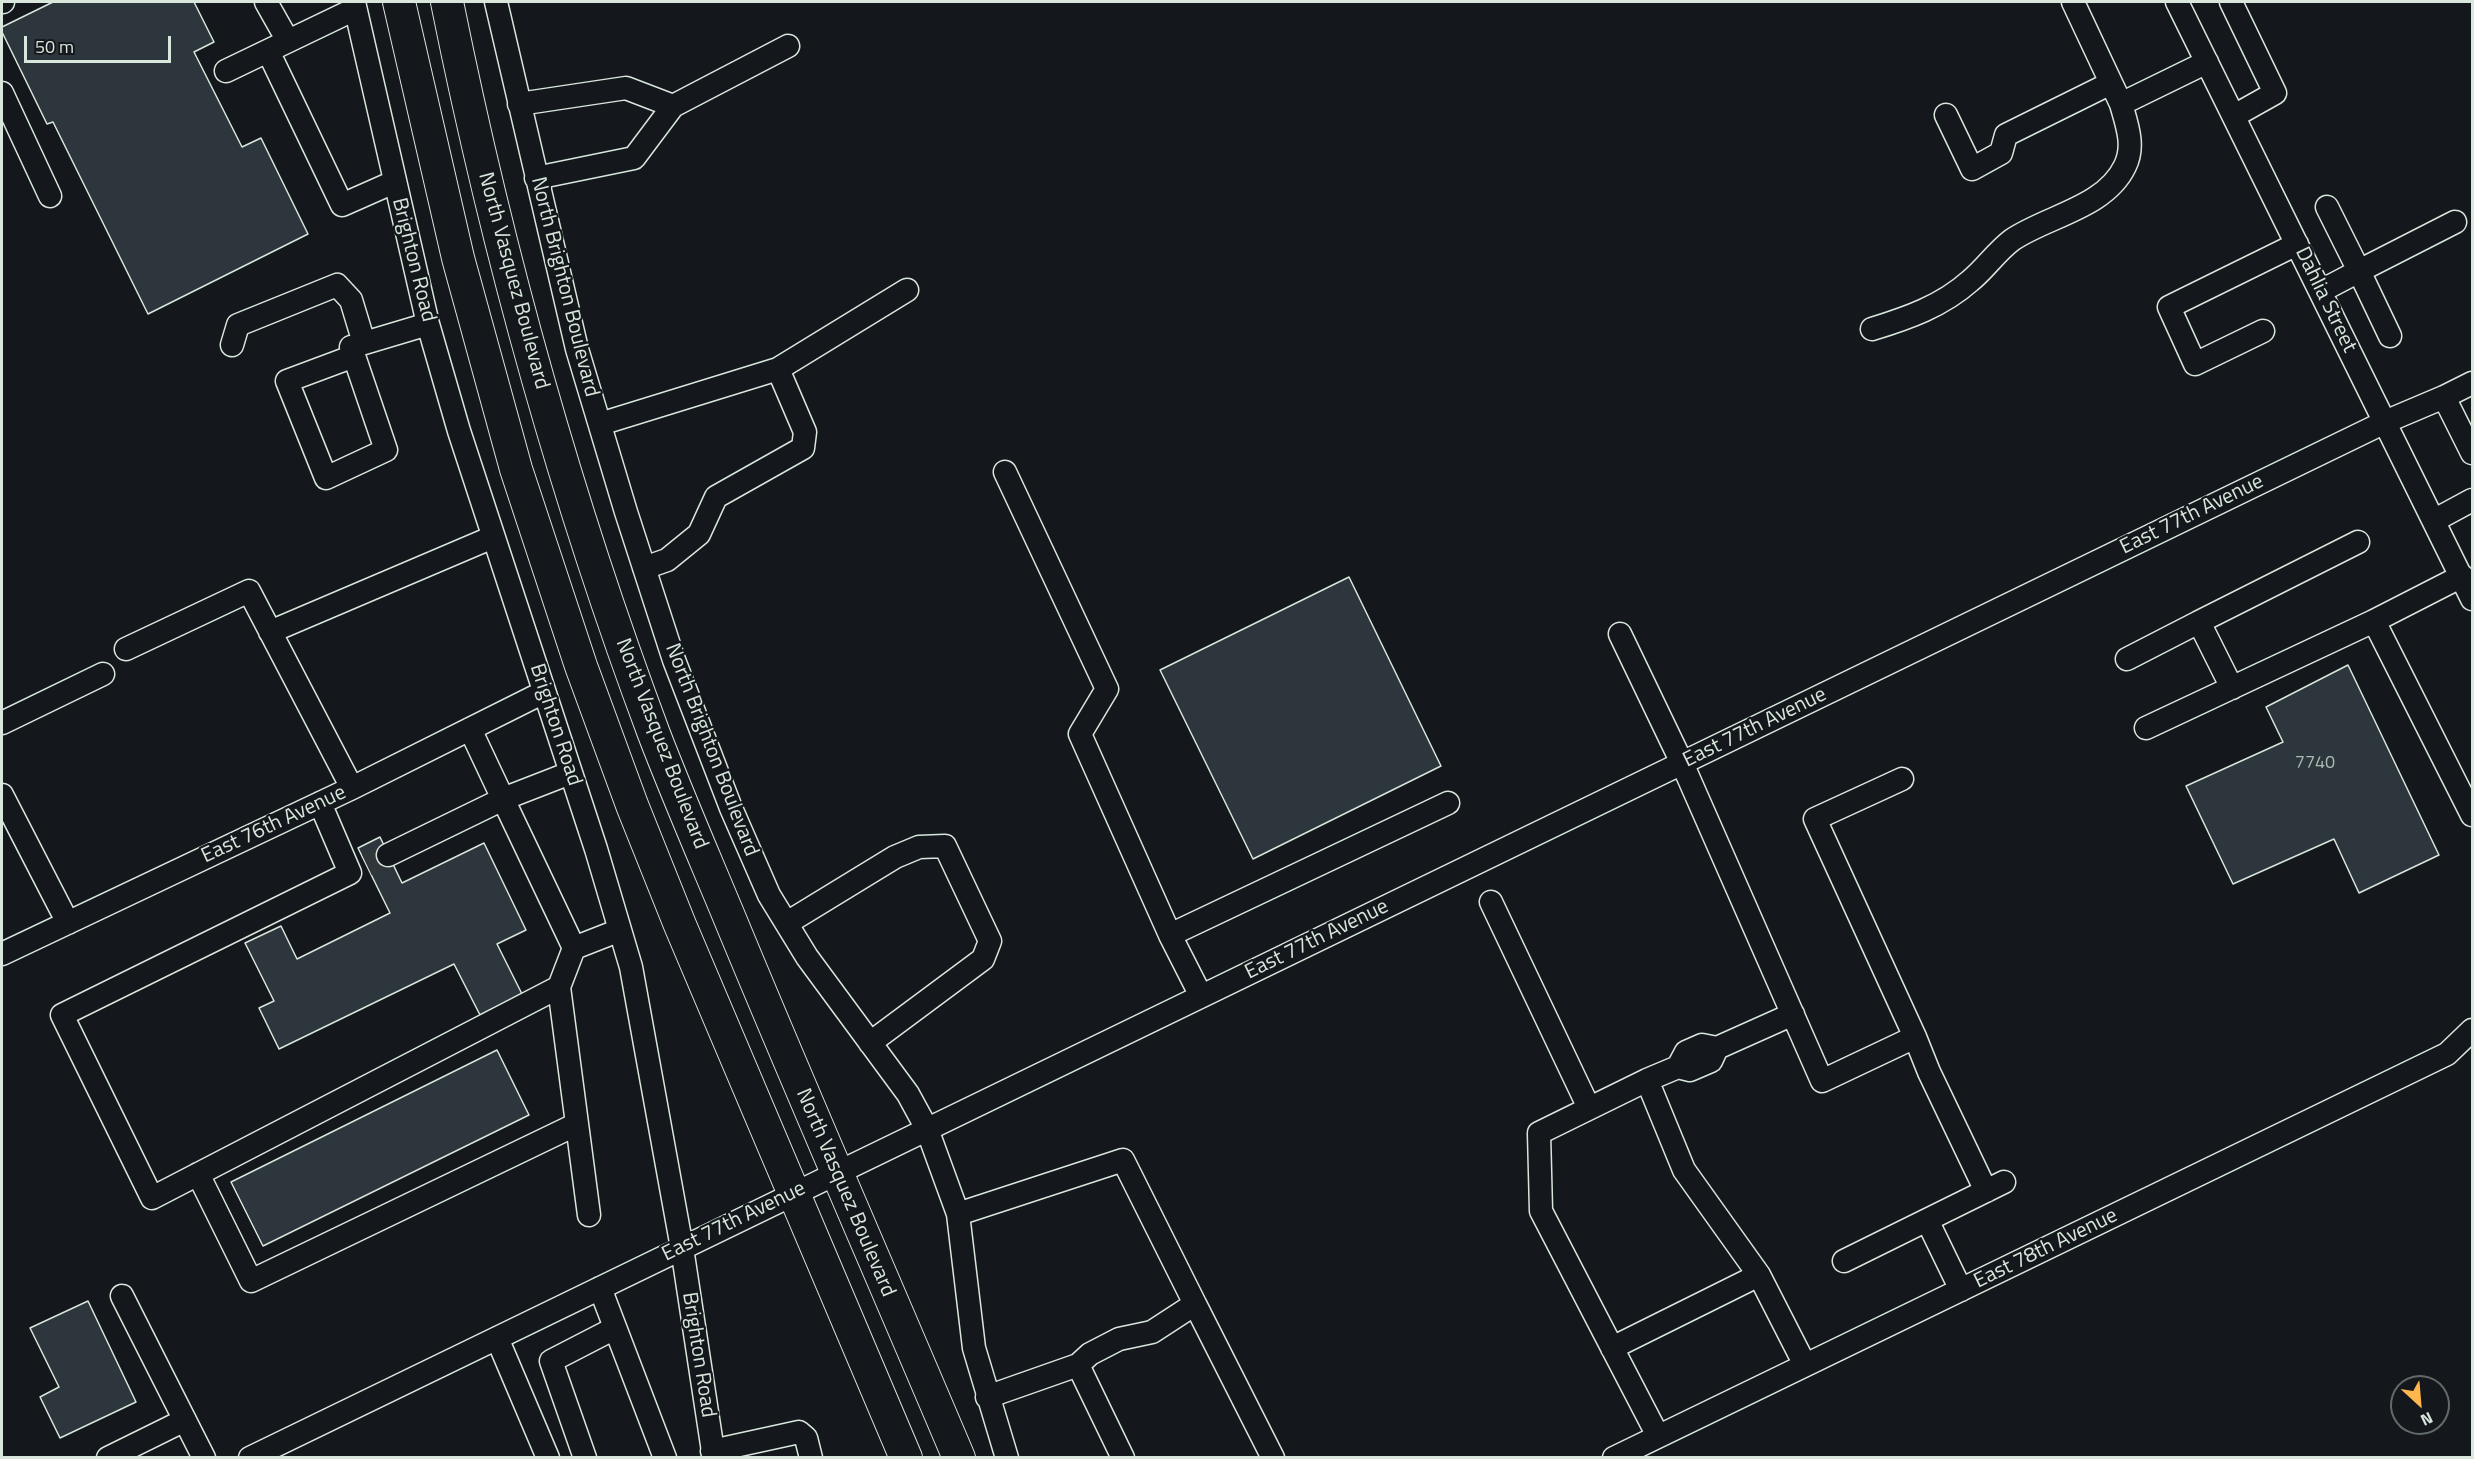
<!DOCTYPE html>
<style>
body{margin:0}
#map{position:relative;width:2474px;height:1459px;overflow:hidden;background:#14181c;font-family:"Titillium Web",sans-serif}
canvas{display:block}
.frame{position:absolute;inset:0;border:3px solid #d8e6dc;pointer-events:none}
.north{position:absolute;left:2390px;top:1375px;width:60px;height:60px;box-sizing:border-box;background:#14181c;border:2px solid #626a69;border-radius:50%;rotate:154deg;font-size:16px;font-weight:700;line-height:24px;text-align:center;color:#d8e6dc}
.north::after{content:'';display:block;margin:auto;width:21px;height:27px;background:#ffb74d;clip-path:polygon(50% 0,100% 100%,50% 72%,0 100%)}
.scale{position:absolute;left:24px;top:36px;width:147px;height:27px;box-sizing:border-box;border:3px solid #d8e6dc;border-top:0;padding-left:8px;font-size:18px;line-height:21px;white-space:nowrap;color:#d8e6dc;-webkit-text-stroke:4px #14181c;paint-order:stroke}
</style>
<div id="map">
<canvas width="2474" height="1459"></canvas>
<div class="frame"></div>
<div class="north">N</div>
<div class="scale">50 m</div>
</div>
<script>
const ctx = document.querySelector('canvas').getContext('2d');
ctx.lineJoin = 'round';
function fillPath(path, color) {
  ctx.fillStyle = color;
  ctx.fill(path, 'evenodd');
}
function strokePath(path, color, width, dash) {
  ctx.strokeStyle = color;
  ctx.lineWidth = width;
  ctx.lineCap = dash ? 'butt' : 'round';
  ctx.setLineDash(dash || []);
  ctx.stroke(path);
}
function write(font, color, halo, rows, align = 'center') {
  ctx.font = font + ' "Titillium Web",sans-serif';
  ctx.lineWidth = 4.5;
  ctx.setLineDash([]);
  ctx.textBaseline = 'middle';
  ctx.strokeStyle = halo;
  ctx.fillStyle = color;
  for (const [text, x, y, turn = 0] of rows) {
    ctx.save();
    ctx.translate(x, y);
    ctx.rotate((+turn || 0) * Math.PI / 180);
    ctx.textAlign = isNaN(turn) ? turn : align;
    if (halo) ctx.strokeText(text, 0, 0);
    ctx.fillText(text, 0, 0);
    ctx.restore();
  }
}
const building = new Path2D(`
 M53,2H194L214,42L194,52L242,147L261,138L308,234L148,314L53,122L47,124L2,32V27Z
 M1349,577L1441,766L1253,859L1160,670Z
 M2348,665L2439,855L2359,893L2334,839L2233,884L2186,786L2283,742L2266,707Z
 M380,837L402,883L484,843L526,930L497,944L522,994L480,1015L454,964L279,1049L259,1008L274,1001L245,943L281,926L297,959L390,913L358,848Z
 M497,1050L529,1115L263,1246L231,1182Z
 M88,1301L136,1402L60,1438L40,1397L59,1387L30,1328Z`);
const minorTunnel = new Path2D(`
 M367,865L388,855`);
const minor = new Path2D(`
 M2,2H3
 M266,2L288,41
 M354,2L428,324L459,431L596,849L631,967L682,1248L714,1458
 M496,2L577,349L626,512L674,660L731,808L769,895L807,957L908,1094L927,1129L958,1214L974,1348L1007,1458
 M2073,2L2121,104L2207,62
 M2177,2L2472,599
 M2231,2L2275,93L2234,116
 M268,51L342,205L394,182
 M226,71L355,9
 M2,93L50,196
 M519,104L626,88L673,106L634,158L536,178
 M673,106L788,46
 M1946,115L1972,169L2001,153L2006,135L2111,83
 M2327,207L2359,271L2455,222
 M2321,291L2359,271L2390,336
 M1872,329C1908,318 1942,306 1970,281C1985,269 1996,252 2012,240C2047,216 2105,208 2125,166C2135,146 2127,125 2121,104
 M2263,331L2195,364L2169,307L2297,244
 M232,345L238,325L337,285L351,300L364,343
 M354,356L287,381L326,478L386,450L351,347L428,324
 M2472,383L2444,397L2472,453
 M600,424L778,369L907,290
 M1005,472L1107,689L1080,734L1170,935
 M2435,520L2472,500
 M644,568L667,560L699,534L716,497L803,448L805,432L778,369
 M2462,576L2374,621L2472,815
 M270,632L493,537
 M1620,634L1682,763L1822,1081L1915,1037L1929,1072L1986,1191
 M126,649L249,591L352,788
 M2127,659L2199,622
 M2232,688L2199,622L2358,542
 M2,723L103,674
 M2146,728L2374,621
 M570,773L503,799L574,948
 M1902,779L1815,819L1915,1037
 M2,795L68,923
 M320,803L350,873L62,1015L152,1198L559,987L574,948L620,930
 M388,855L503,799L470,729
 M1491,902L1589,1108
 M787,923L895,857L919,847L945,846L990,941L983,959L870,1043
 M2,954L352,788L544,692
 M559,987L589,1215
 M1201,996L1170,935L1448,803
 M1678,1067L1686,1052L1702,1045L1717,1048L1793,1014
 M1647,1080L1678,1067L1690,1070L1711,1061L1717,1048
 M198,1174L251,1281L577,1124
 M958,1214L1123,1160L1195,1304
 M1927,1220L2004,1182
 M1844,1261L1927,1220L1961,1290
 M600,1288L665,1458
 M122,1296L204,1458
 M497,1338L548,1458
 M1612,1348L1759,1275
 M987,1397L1078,1365
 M1658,1436L1541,1211L1539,1133L1647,1080L1684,1170L1759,1275L1805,1365
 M712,1451L799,1432L806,1438L811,1458
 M108,1458L185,1420
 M250,1458L2385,422L2444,397
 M585,1458L551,1361L615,1328
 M1123,1458L1078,1365L1090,1354L1119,1339L1152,1332L1195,1304L1273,1458
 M1614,1458L2447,1054L2472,1030`);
const highway = new Path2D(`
 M399,2L458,258L516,469L581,666L632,805L680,925L906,1458
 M447,2C497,250 565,496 654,734C677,794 703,854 728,914C803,1096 882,1276 959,1458`);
const numberNames = [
 ["7740",2315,764]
];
const streetNames = [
 ["Brighton Road",413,260,76],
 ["North Vasquez Boulevard",513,281,75],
 ["North Brighton Boulevard",564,287,76],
 ["Dahlia Street",2325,300,64],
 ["East 77th Avenue",2192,515,-26],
 ["Brighton Road",555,725,72],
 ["East 77th Avenue",1755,728,-26],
 ["North Vasquez Boulevard",661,744,69],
 ["North Brighton Boulevard",711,750,69],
 ["East 76th Avenue",274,825,-25],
 ["East 77th Avenue",1317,940,-26],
 ["North Vasquez Boulevard",845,1193,67],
 ["East 77th Avenue",734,1222,-26],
 ["East 78th Avenue",2046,1249,-26],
 ["Brighton Road",698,1355,81]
];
fillPath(building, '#2c363c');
strokePath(building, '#d8e6dc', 1.5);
strokePath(minorTunnel, '#313739', 22, [22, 11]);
strokePath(minor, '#d8e6dc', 25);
strokePath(highway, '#d8e6dc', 34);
strokePath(minor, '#14181c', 22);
strokePath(highway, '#14181c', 32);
write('18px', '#adbab4', null, numberNames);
write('21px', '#d8e6dc', '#14181c', streetNames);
</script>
